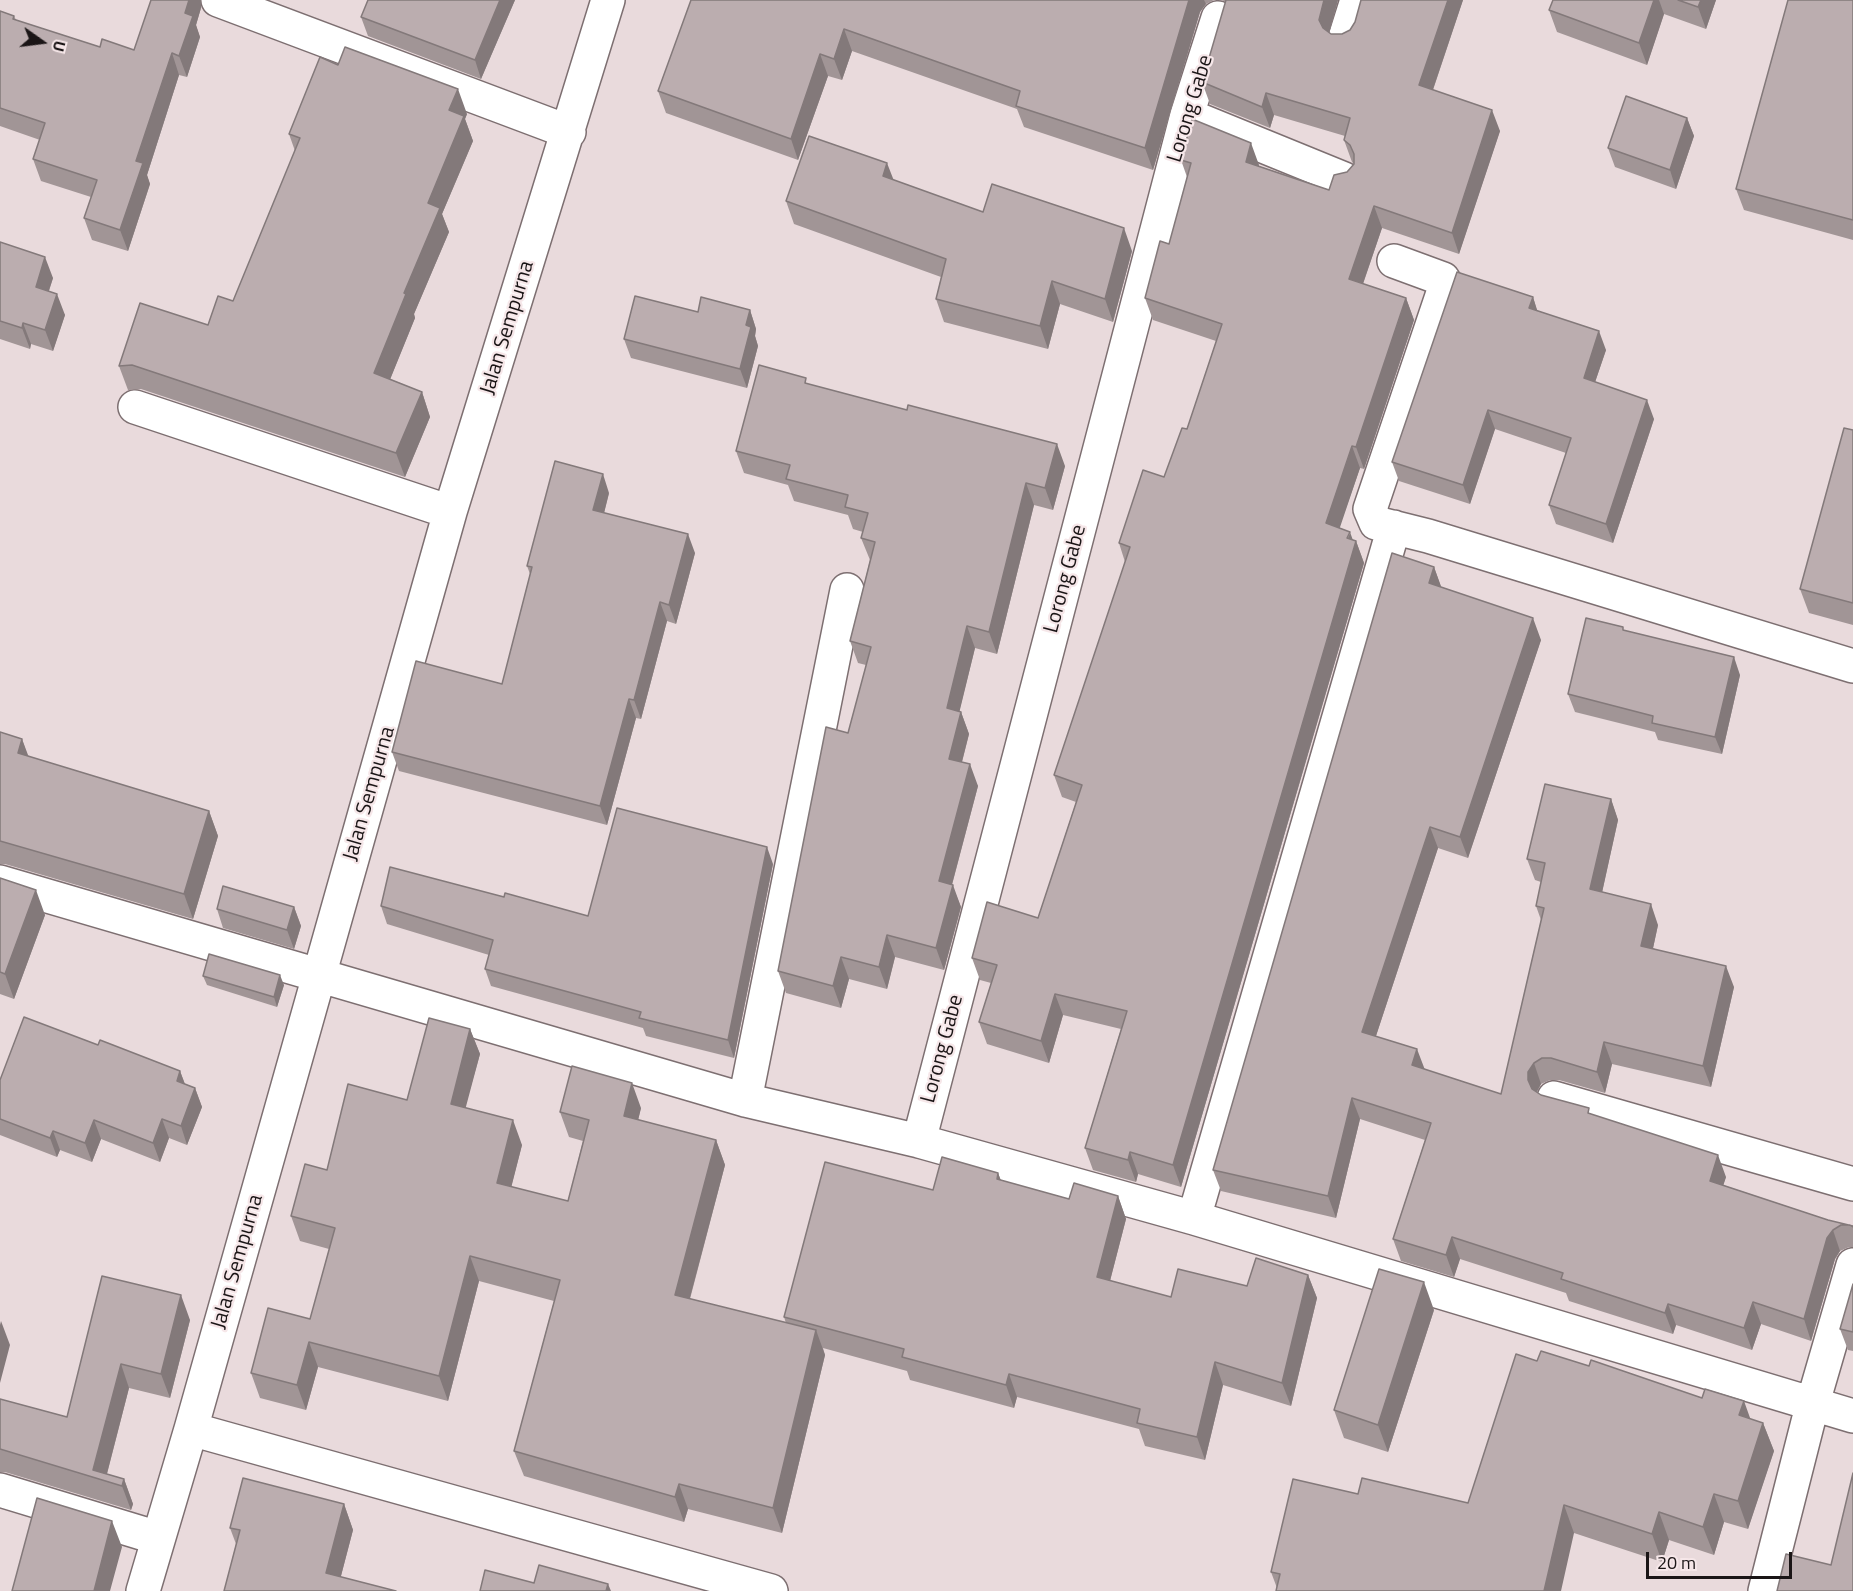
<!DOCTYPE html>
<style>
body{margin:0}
#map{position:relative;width:1853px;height:1591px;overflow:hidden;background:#e9dadc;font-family:"Titillium Web",sans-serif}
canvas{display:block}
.north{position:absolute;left:12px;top:12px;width:60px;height:60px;-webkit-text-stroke:4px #f6e7e9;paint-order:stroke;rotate:104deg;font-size:16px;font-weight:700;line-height:24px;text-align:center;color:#1a1516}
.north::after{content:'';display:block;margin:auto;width:21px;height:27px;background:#1a1516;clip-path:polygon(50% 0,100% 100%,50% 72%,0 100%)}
.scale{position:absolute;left:1646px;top:1552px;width:146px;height:27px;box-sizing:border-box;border:3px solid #1a1516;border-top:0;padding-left:8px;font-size:18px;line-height:21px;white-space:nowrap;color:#1a1516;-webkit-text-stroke:4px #f6e7e9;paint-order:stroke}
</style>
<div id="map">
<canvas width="1853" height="1591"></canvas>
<div class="north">U</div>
<div class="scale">20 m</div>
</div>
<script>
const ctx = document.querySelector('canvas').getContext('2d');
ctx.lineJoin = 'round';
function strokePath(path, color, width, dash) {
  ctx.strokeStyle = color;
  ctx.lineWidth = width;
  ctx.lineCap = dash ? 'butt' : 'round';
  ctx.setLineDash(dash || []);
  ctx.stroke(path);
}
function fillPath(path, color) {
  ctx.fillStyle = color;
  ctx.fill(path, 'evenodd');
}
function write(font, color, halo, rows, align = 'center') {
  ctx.font = font + ' "Titillium Web",sans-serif';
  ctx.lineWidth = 4.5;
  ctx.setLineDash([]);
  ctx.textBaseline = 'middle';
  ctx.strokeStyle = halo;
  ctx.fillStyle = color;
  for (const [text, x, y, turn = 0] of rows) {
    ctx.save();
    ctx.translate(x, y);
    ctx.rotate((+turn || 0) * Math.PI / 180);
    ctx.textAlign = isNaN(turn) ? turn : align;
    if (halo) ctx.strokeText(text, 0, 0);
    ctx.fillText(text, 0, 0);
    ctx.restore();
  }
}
const street = new Path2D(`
 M218,0L569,132
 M1345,38L1357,0
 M1187,115L1344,179
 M1394,261L1443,279L1446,284L1370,509L1376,523L1428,536L1853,666
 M135,407L450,512
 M0,882L745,1100L919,1141L1194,1218L1853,1416
 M1554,1098L1853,1184
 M745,1100L847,590
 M919,1141L1187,115L1218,18
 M1194,1218L1394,527
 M191,1429L771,1591
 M0,1490L158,1538
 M143,1591L191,1429L450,512L608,0
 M1765,1591L1812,1406L1853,1265`);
const wall = new Path2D(`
 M368,0H515L481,79L368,36L361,17Z
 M691,0H1214L1206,4L1200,12L1153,170L1024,127L1017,109L852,51L842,80L828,76L798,160L666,113L658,91Z
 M1222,0H1338L1329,33L1331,34H1342L1350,30L1355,22L1361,0H1463L1433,90L1500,131L1459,254L1382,228L1363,284L1406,298L1414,320L1364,469L1360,468L1339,528L1353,540L1356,541L1364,563L1181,1187L1138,1174L1136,1182L1093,1170L1085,1148L1121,1029L1063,1015L1049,1063L987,1044L979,1022L991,983L980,980L972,958L1038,918L1076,802L1062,797L1054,775L1125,562L1119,543L1164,477L1187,429L1216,341L1153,320L1145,298L1169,244L1187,177L1181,160L1259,165V166L1329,190L1347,172L1354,164L1352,162L1344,140L1345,136L1274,115L1270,128L1210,104L1202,82L1226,2Z
 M1553,0H1716L1706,29L1664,14L1647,65L1557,32L1549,10Z
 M1853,0V240L1744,210L1736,189Z
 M201,8L196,25L200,37L187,77L179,75L147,175L150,184L128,251L92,240L84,218L91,197L41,181L33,159L40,140L0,126V11L14,16L16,20L100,47L134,50Z
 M467,114L465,119L473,141L442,214L449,232L414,314L415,318L390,379L422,392L430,417L405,477L141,389L128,390L119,366L208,325L233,301L295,151L289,134Z
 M1687,118L1694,136L1676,189L1615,167L1608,148Z
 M893,180L983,212L1132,251L1113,322L1060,304L1048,349L944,322L936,299L941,277L794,224L786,201Z
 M0,242L53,278L49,291L65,315L53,351L31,344L30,349L0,339Z
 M1533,297L1537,311L1606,350L1595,382L1654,419L1613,543L1556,524L1549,505L1566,453L1495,429L1470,504L1399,481L1392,462Z
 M750,310L756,329L755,336L758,346L747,388L631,358L624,339L698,312Z
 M808,384L1065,466L1053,510L1034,505L997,654L975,648L959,712H961L969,734L962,762L978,786L952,885L961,907L944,970L895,957L887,989L849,979L841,1008L786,993L778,971L848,733L866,665L858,663L850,641L870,560L861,538L863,532L853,529L848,515L794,501L788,485L744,473L736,451Z
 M1853,430V625L1809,613L1800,589Z
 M609,493L604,513L695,553L676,624L667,621L641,719L636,718L607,825L399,771L392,752L502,684L530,574L527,566Z
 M1434,567L1441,587L1541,640L1468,858L1438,848L1376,1036L1425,1070L1501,1094L1541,920L1536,906L1541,882L1535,880L1527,859L1611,799L1618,820L1602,892L1658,925L1653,948L1734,987L1711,1087L1612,1064L1605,1093L1559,1080H1550L1541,1084L1537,1092L1541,1095L1591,1114L1726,1177L1723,1185L1828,1220L1853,1226V1247H1849L1840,1251L1835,1259L1811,1341L1761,1324L1752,1350L1676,1325L1673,1334L1569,1301L1566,1293L1460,1259L1454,1277L1401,1261L1393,1239L1425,1140L1360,1119L1336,1218L1221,1191L1213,1170Z
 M1625,631L1740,675L1722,754L1658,740L1655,732L1575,712L1568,694Z
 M0,732L22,739L28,757L209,811L218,836L193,919L5,864H0Z
 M773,864L734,1058L646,1036L643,1028L491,986L485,969L489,955L387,924L381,906L504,897L588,916Z
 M0,878L45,915L14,999L0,994Z
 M294,907L301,926L294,949L223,928L217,909Z
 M203,976L284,985L277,1007L207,985Z
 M470,1029L480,1054L465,1107L522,1145L511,1187L568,1201L583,1141L569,1137L560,1112L641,1108L638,1120L716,1140L725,1165L690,1299L786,1323L784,1317L933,1190L998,1173L1001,1181L1069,1199L1118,1196L1126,1219L1110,1281L1171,1297L1247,1286L1308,1275L1317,1298L1291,1406L1223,1385L1205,1460L1145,1446L1139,1429L1017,1397L1014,1408L910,1380L907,1371L823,1348L825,1355L782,1533L688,1509L684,1522L524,1476L514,1451L554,1301L479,1281L448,1401L318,1367L306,1410L260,1398L251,1373L310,1319L329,1249L300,1241L291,1216L327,1170L407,1100Z
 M98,1045L180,1071L185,1084L195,1088L202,1107L187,1145L169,1138L160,1162L101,1139L92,1162L60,1150L57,1157L0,1135V1080Z
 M102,1276L190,1320L170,1398L129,1388L107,1474L124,1479L133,1504L131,1510L5,1472H0V1399L67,1417Z
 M1853,1284V1351L1848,1350L1840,1329Z
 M1434,1310L1388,1452L1344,1438L1334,1410Z
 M1537,1361L1763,1423L1774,1451L1748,1529L1724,1522L1714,1555L1669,1540L1662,1562L1574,1533L1277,1588L1271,1572L1358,1494L1468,1503Z
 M344,1504L353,1530L341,1576L224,1591L236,1544L230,1528Z`);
const shadedWall = new Path2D(`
 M189,0H201V8L196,25L200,37L187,77L179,56L185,13Z
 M500,0H515L481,79L475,60Z
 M1189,0H1204L1206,4L1200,12L1153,170L1145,148Z
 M1324,0H1338L1327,41L1319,20Z
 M1448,0H1463L1427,107L1419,85Z
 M1654,0H1659L1664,14L1647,65L1639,43Z
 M1701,0H1716L1706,29L1698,7Z
 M844,29L852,51L842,80L834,59Z
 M172,53L179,75L147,175L150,184L128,251L120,230L136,161Z
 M820,54L828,76L798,160L791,139Z
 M458,89L467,114L465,119L473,141L442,214L449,232L414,314L415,318L383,397L374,373L404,293L428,203L449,110Z
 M1266,93L1274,115L1270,128L1262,107Z
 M1492,110L1500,131L1459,254L1452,233Z
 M1687,118L1694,136L1676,189L1670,170Z
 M1251,143L1259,165L1253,183L1246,162Z
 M887,163L896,186L883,176Z
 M1374,206L1382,228L1357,301L1349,279Z
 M1124,228L1132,251L1113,322L1105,299Z
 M45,257L53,278L43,308L36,287Z
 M1052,281L1060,304L1048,349L1040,326Z
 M57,294L65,315L53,351L45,330Z
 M1533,297L1539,316L1529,308Z
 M1406,298L1414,320L1364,469L1356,447Z
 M750,310L756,329L755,336L758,346L747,388L740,369L746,325Z
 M23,323L31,344L30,349L22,328Z
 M1599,331L1606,350L1590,397L1584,378Z
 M422,392L430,417L405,477L396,453Z
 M1647,400L1654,419L1613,543L1606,524Z
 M1488,410L1495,429L1470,504L1463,485Z
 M1057,444L1065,466L1053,510L1045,488Z
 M1352,446L1360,468L1334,545L1326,523Z
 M603,474L609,493L600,529L593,510Z
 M1026,483L1034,505L997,654L989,632Z
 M1350,532L1355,546L1356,541L1364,563L1181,1187L1173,1165Z
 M688,534L695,553L676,624L669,605Z
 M1434,567L1442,589L1429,583Z
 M660,602L667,621L641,719L634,700Z
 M1533,618L1541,640L1468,858L1460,837Z
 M967,626L975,648L955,730L947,708Z
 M1734,657L1740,675L1722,754L1715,737Z
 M629,699L636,718L607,825L600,806Z
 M961,712L969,734L957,781L949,759Z
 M22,739L31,763L18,753Z
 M970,764L978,786L947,903L939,881Z
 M1611,799L1618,820L1598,911L1590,889Z
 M209,811L218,836L193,919L184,894Z
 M1430,827L1438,848L1370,1054L1362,1032Z
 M767,847L773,864L734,1058L728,1040Z
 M953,885L961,907L944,970L936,948Z
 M36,890L45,915L14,999L5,974Z
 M1651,904L1658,925L1649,967L1641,946Z
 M294,907L301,926L294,949L287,930Z
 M887,935L895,957L887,989L879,967Z
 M841,957L849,979L841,1008L833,986Z
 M1726,966L1734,987L1711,1087L1703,1066Z
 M280,975L284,985L277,1007L274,997Z
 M1055,994L1063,1015L1049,1063L1041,1041Z
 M470,1029L480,1054L460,1129L451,1104Z
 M1604,1042L1612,1064L1605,1093L1597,1072Z
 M1417,1049L1425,1070L1412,1065Z
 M1534,1063L1541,1084L1536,1093V1102L1528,1080V1072Z
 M180,1071L187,1090L177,1081Z
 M632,1083L641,1108L633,1141L624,1116Z
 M195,1088L202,1107L187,1145L181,1126Z
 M1352,1098L1360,1119L1336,1218L1328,1196Z
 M162,1119L169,1138L160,1162L153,1143Z
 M94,1120L101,1139L92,1162L85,1143Z
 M513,1120L522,1145L506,1208L497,1183Z
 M53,1131L60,1150L57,1157L50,1138Z
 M716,1140L725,1165L684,1320L675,1295Z
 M1130,1152L1138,1174L1136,1182L1128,1160Z
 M1718,1155L1726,1177L1718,1202L1710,1181Z
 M998,1173L1007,1196L997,1179Z
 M1118,1196L1126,1219L1105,1300L1097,1277Z
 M1833,1230L1840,1251L1835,1259L1811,1341L1804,1319L1827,1238Z
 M1452,1237L1460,1259L1454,1277L1446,1255Z
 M470,1256L479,1281L448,1401L439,1376Z
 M1308,1275L1317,1298L1291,1406L1282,1383Z
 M1424,1282L1434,1310L1388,1452L1378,1425Z
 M181,1295L190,1320L170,1398L161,1374Z
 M1753,1302L1761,1324L1752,1350L1744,1328Z
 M1668,1304L1676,1325L1673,1334L1665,1313Z
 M1,1321L10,1345L0,1383V1325Z
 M816,1330L825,1355L782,1533L773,1508Z
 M309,1342L318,1367L306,1410L297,1385Z
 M1215,1362L1223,1385L1205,1460L1197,1437Z
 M121,1364L129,1388L105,1481L93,1470Z
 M1009,1374L1017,1397L1014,1408L1006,1385Z
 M1744,1401L1754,1429L1739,1415Z
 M1763,1423L1774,1451L1748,1529L1738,1501Z
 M124,1479L133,1504L131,1510L122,1486Z
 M679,1484L688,1509L684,1522L675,1497Z
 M1714,1494L1724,1522L1714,1555L1703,1527Z
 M344,1504L353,1530L337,1591L326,1573Z
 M1564,1505L1574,1533L1561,1591H1544Z
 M1659,1512L1669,1540L1662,1562L1652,1534Z
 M112,1521L122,1547L110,1591H94Z
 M608,1584L611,1591H606Z`);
const building = new Path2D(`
 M151,0H189L185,13L193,16L179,56L172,53L136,161L143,163L120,230L84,218L97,180L33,159L45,123L0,108V11L14,16L13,19L100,47L102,39L134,50Z
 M368,0H500L475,60L361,17Z
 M691,0H1189L1145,148L1016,106L1020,91L844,29L834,59L820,54L791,139L658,91Z
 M1226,0H1324L1319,20L1323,28L1331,34H1342L1350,30L1355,22L1361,0H1448L1419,85L1492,110L1452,233L1374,206L1349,279L1406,298L1356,447L1352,446L1326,523L1350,532L1347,538L1356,541L1173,1165L1130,1152L1128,1160L1085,1148L1127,1011L1055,994L1041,1041L979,1022L997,965L972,958L987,902L1038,918L1082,785L1054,775L1130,547L1119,543L1143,470L1164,477L1182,428L1187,429L1222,324L1145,298L1160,241L1169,244L1191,163L1181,160L1192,119L1251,143L1246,162L1329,190L1334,175L1347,172L1354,164V154L1350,145L1344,140L1350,118L1266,93L1262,107L1202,82Z
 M1553,0H1654L1639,43L1549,10Z
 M1678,0H1701L1698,7Z
 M1788,0H1853V220L1736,189Z
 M345,47L458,89L449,110L464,116L428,203L440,208L404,293L406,294L374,373L422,392L396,453L132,365L119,366L140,303L208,325L218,296L233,301L300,138L289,134L320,57L338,65Z
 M1626,96L1687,118L1670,170L1608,148Z
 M809,136L887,163L883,176L983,212L992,184L1124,228L1105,299L1052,281L1040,326L936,299L946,259L786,201Z
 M0,242L45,257L36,287L57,294L45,330L23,323L22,328L0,321Z
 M1457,272L1533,297L1529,308L1599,331L1584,378L1647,400L1606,524L1549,505L1571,438L1488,410L1463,485L1392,462Z
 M635,296L698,312L701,297L750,310L746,325L751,327L740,369L624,339Z
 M759,365L806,378L805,383L907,410L908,405L1057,444L1045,488L1026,483L989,632L967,626L947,708L961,712L949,759L970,764L939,881L953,885L936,948L887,935L879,967L841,957L833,986L778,971L826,727L848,733L871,647L850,641L875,542L861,538L868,513L845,507L848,495L786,479L790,465L736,451Z
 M1844,428L1853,430V603L1800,589Z
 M555,461L603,474L593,510L688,534L669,605L660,602L634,700L629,699L600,806L392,752L416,661L502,684L532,567L527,566Z
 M1392,553L1434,567L1429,583L1533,618L1460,837L1430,827L1362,1032L1417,1049L1412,1065L1501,1094L1544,908L1536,906L1545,863L1527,859L1545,784L1611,799L1590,889L1651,904L1641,946L1726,966L1703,1066L1604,1042L1597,1072L1551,1058H1542L1534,1063L1528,1072V1080L1532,1089L1541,1095L1589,1108L1588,1113L1718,1155L1710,1181L1828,1220L1853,1226V1227L1850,1225H1841L1833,1230L1827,1238L1804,1319L1753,1302L1744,1328L1668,1304L1665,1313L1561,1279L1563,1273L1452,1237L1446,1255L1393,1239L1431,1123L1352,1098L1328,1196L1213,1170Z
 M1586,618L1623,627V630L1734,657L1715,737L1652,723L1653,716L1568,694Z
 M0,732L22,739L18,753L209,811L184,894L0,841Z
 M617,808L767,847L728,1040L639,1018L641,1012L485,969L493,940L381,906L390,867L504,897L505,893L588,916Z
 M0,878L36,890L5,974L0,972Z
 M223,886L294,907L287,930L217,909Z
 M209,954L280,975L274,997L203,976Z
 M24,1017L98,1045L100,1040L180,1071L177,1081L195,1088L181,1126L162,1119L153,1143L94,1120L85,1143L53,1131L50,1138L0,1119V1080Z
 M429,1018L470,1029L451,1104L513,1120L497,1183L568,1201L589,1120L560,1112L572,1066L632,1083L624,1116L716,1140L675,1295L816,1330L773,1508L679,1484L675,1497L514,1451L560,1280L470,1256L439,1376L309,1342L297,1385L251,1373L268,1308L310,1319L335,1228L291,1216L305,1164L327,1170L348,1084L407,1100Z
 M942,1157L998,1173L997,1179L1069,1199L1074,1183L1118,1196L1097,1277L1171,1297L1178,1269L1247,1286L1256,1258L1308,1275L1282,1383L1215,1362L1197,1437L1137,1423L1140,1409L1009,1374L1006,1385L902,1357L904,1349L784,1317L825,1162L933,1190Z
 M1379,1269L1424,1282L1378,1425L1334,1410Z
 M102,1276L181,1295L161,1374L121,1364L93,1470L124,1479L122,1486L0,1449V1399L67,1417Z
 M1853,1284V1332L1840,1329Z
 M1541,1351L1589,1366L1591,1360L1702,1398L1705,1389L1744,1401L1739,1415L1763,1423L1738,1501L1714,1494L1703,1527L1659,1512L1652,1534L1564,1505L1544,1591H1276L1280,1574L1271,1572L1293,1479L1358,1494L1362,1478L1468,1503L1516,1354L1537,1361Z
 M1853,1473V1591H1777L1786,1554L1831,1565Z
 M243,1478L344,1504L326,1573L396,1591H224L240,1530L230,1528Z
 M37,1498L112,1521L94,1591H12Z
 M539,1565L608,1584L606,1591H480L485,1570L534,1583Z`);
const streetNames = [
 ["Lorong Gabe",1191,109,-73],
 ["Jalan Sempurna",508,328,-73],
 ["Lorong Gabe",1066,579,-75],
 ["Jalan Sempurna",370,794,-74],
 ["Lorong Gabe",943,1049,-75],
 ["Jalan Sempurna",238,1262,-74]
];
strokePath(street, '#7d6f71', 36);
strokePath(street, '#fff', 33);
fillPath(wall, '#a19596');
fillPath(shadedWall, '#83797a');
fillPath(building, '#bbadaf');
strokePath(building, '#83797a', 1.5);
write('21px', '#1a1516', '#f6e7e9', streetNames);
</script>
